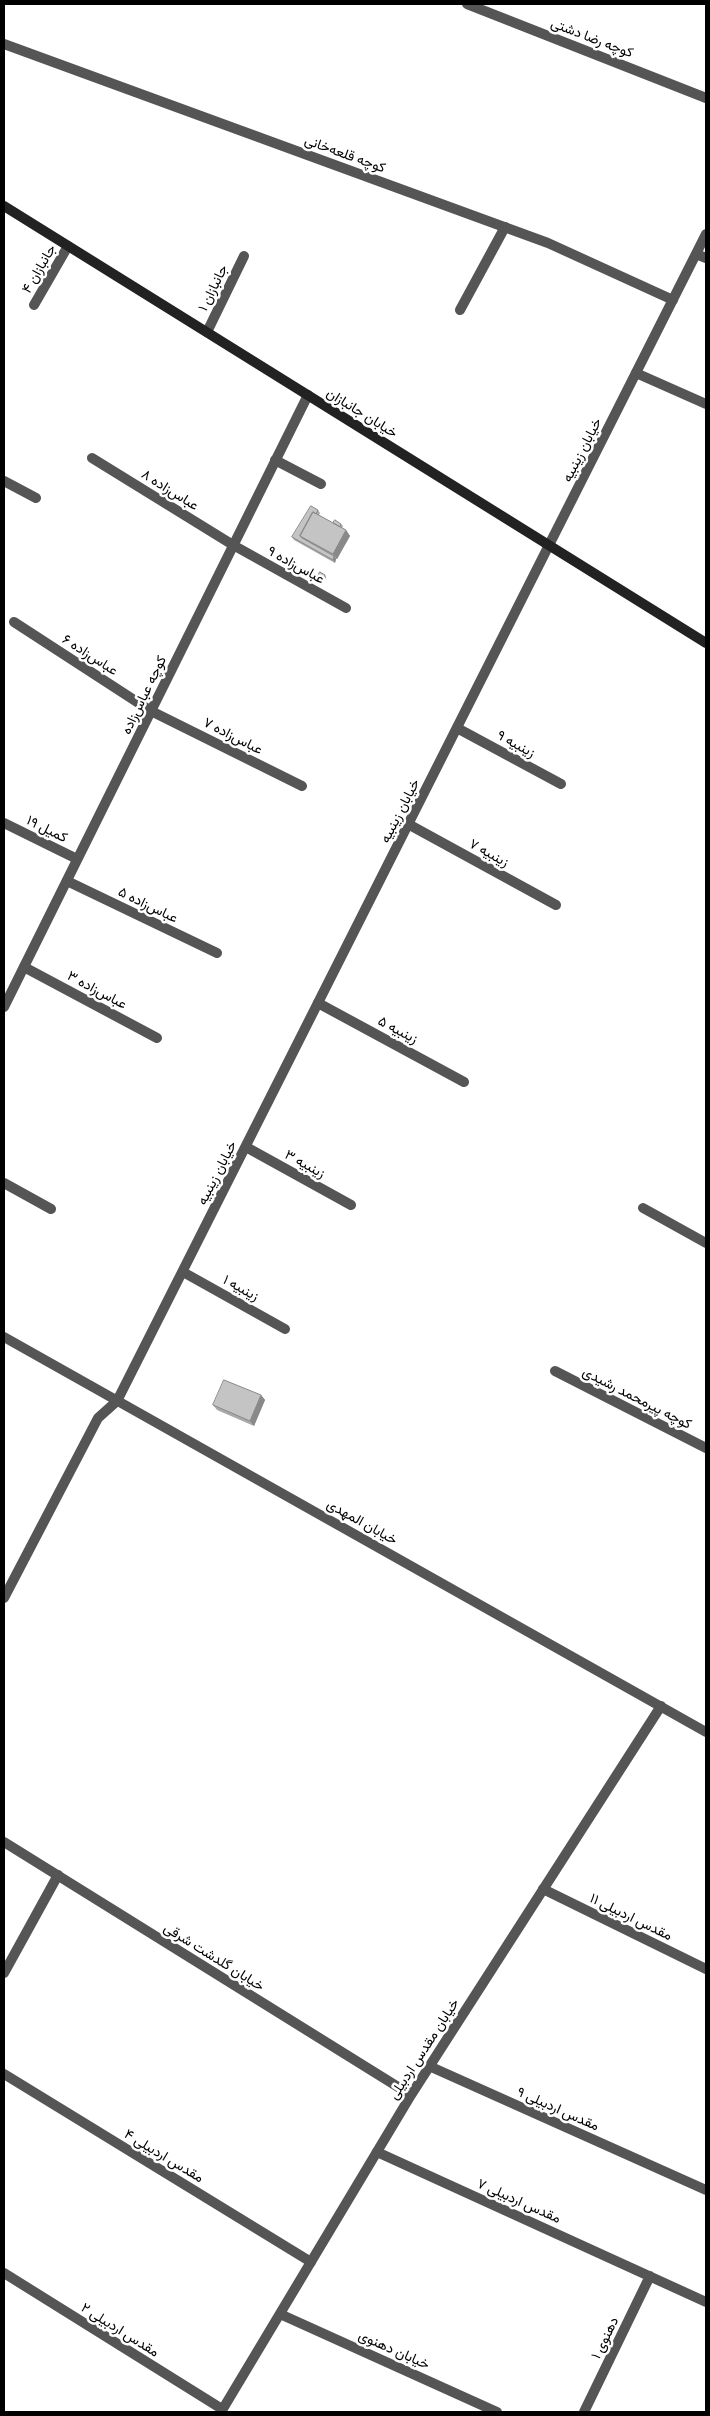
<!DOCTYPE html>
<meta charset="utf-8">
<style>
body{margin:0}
#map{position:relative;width:710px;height:2416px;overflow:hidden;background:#fff;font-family:"Public Sans",sans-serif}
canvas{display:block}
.frame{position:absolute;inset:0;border:5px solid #000;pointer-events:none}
</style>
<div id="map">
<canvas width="710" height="2416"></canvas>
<div class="frame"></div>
</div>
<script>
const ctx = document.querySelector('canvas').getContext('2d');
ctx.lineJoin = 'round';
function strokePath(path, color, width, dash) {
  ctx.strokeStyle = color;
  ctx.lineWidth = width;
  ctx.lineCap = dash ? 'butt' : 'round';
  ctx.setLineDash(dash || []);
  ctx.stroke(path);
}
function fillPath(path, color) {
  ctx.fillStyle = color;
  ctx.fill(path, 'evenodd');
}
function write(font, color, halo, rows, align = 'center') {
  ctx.font = font + ' "Public Sans",Vazirmatn,sans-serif';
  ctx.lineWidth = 5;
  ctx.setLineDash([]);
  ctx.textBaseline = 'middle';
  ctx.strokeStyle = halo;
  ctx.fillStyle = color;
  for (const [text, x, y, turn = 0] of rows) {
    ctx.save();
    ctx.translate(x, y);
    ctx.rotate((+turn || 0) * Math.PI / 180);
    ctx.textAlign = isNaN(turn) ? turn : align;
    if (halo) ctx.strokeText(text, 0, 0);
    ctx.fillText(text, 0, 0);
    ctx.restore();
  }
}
const service = new Path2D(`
 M34,305L68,246
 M460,310L505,227
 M207,332L244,256
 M636,373L706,404
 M92,458L233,545L346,608
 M275,460L321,484
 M4,481L36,498
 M14,622L151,711L302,786
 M457,728L561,784
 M408,824L556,905
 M67,881L217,953
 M24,967L157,1038
 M318,1003L464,1082
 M246,1147L351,1205
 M4,1183L51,1209
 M643,1208L706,1243
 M183,1272L285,1329
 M555,1371L706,1448`);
const minor = new Path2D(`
 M467,4L706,98
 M4,44L548,243L673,300
 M4,823L77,859
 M4,1007L308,395
 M4,1598L98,1418L117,1401
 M543,1889L706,1969
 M4,1973L58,1875
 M429,2066L706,2190
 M4,2074L311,2262
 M377,2152L706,2302
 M4,2273L222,2409
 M584,2412L650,2276`);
const tertiary = new Path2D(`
 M696,254L706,258
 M4,1337L706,1732
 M117,1401L706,234
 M4,1842L411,2095
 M280,2314L497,2412
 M221,2412L411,2095L661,1706`);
const secondary = new Path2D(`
 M4,206L706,643`);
const wall = new Path2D(`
 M318,510L320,513L319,515L333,523L341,524L343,526L342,528L346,530L350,536L337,559H336L335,563L294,540L292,537Z
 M261,1395L265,1400L254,1426L217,1410L213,1405Z`);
const shadedWall = new Path2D(`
 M346,530L350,536L337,559L333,554Z
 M334,556L336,559L335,563L333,560Z
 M325,575L326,577L323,583L322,580Z
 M261,1395L265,1400L254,1426L250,1421Z`);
const building = new Path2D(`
 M311,506L318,510L316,514L313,512L300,536L302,538L334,556L333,560L292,537Z
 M313,512L346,530L333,554L300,536Z
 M335,520L341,524L340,527L333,523Z
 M320,572L325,575L322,580L317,578Z
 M224,1380L261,1395L250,1421L213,1405Z`);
const streetNames = [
 ["کوچه رضا دشتی",592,38,21],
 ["کوچه قلعه‌خانی",345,154,20],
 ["جانبازان ۴",39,269,-60],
 ["جانبازان ۱",213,288,-64],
 ["خیابان جانبازان",362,413,32],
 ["خیابان زینبیه",582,450,-63],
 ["عباس‌زاده ۸",170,490,32],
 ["عباس‌زاده ۹",296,565,29],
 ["عباس‌زاده ۶",90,655,33],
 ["کوچه عباس‌زاده",144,695,-64],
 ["عباس‌زاده ۷",233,736,27],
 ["زینبیه ۹",516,744,29],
 ["خیابان زینبیه",400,811,-63],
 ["کمیل ۱۹",47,829,26],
 ["زینبیه ۷",489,853,29],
 ["عباس‌زاده ۵",148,905,26],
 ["عباس‌زاده ۳",97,990,28],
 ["زینبیه ۵",398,1030,28],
 ["زینبیه ۳",305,1164,29],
 ["خیابان زینبیه",217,1173,-63],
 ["زینبیه ۱",241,1288,29],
 ["کوچه پیرمحمد رشیدی",637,1398,27],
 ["خیابان المهدی",362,1522,29],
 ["مقدس اردبیلی ۱۱",631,1917,26],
 ["خیابان گلدشت شرقی",214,1957,32],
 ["خیابان مقدس اردبیلی",424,2049,-57],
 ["مقدس اردبیلی ۹",558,2109,24],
 ["مقدس اردبیلی ۴",164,2156,31],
 ["مقدس اردبیلی ۷",519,2201,24],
 ["مقدس اردبیلی ۲",120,2330,32],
 ["دهنوی ۱",605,2338,-64],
 ["خیابان دهنوی",394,2350,24]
];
strokePath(service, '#555', 10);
strokePath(minor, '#555', 10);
strokePath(tertiary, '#555', 10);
strokePath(secondary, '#222', 10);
fillPath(wall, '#a9a9a9');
fillPath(shadedWall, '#898989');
fillPath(building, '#c4c4c4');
strokePath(building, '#898989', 1);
write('14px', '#000', '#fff', streetNames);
</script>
